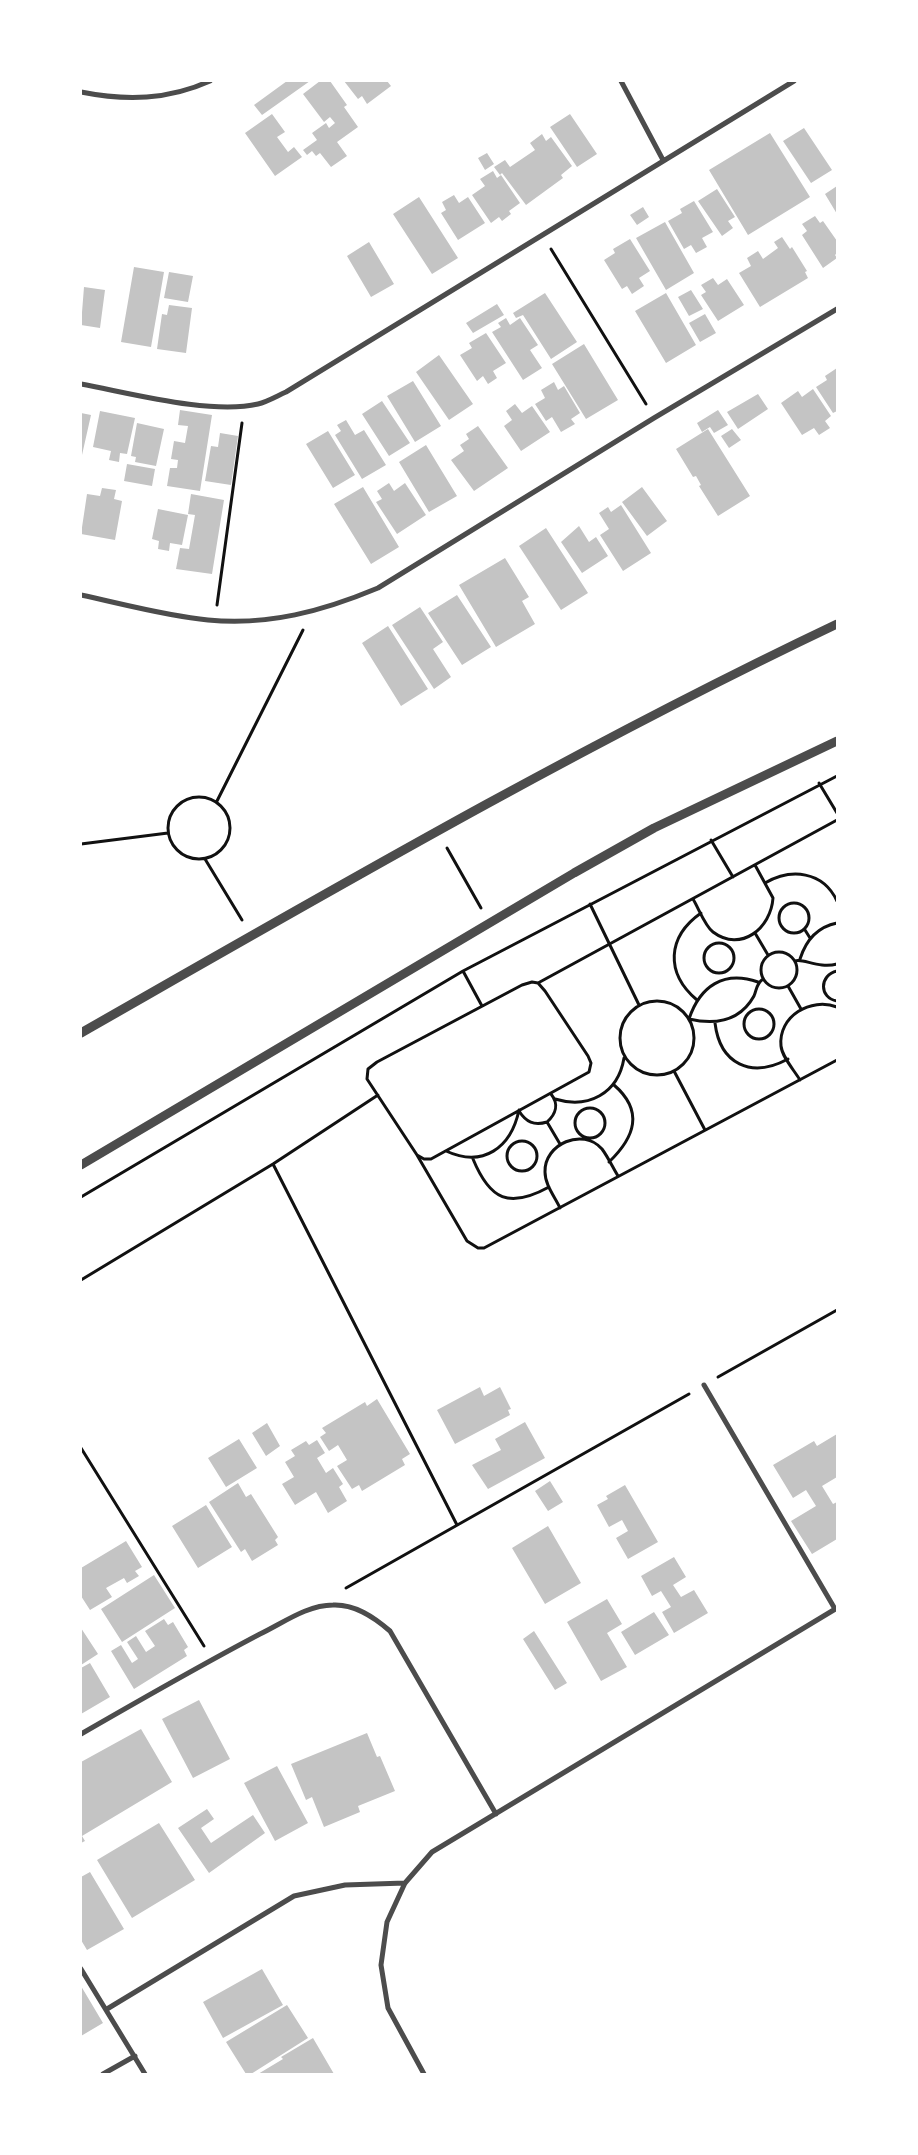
<!DOCTYPE html>
<style>
body{margin:0}
#map{position:relative;width:918px;height:2155px;overflow:hidden;background:#fff;font-family:"Archivo Narrow",sans-serif}
canvas{display:block}
.frame{position:absolute;inset:0;border:82px solid #fff;pointer-events:none}
</style>
<div id="map">
<canvas width="918" height="2155"></canvas>
<div class="frame"></div>
</div>
<script>
const ctx = document.querySelector('canvas').getContext('2d');
ctx.lineJoin = 'round';
function fillPath(path, color) {
  ctx.fillStyle = color;
  ctx.fill(path, 'evenodd');
}
function strokePath(path, color, width, dash) {
  ctx.strokeStyle = color;
  ctx.lineWidth = width;
  ctx.lineCap = dash ? 'butt' : 'round';
  ctx.setLineDash(dash || []);
  ctx.stroke(path);
}
const building = new Path2D(`
 M287,81H310L262,115L254,105Z
 M320,81H330L347,105L344,107L358,127L337,142L347,156L331,167L320,153L316,156L312,151L307,155L303,150L317,140L312,133L326,123L329,128L335,123L330,117L324,122L303,94Z
 M344,81H387L391,86L367,104L362,96L358,99Z
 M272,114L285,132L277,137L288,152L294,147L302,157L275,176L245,133Z
 M570,114L597,154L577,167L550,127Z
 M804,128L832,170L811,183L783,141Z
 M770,133L810,197L748,235L709,170Z
 M542,134L546,141L551,137L572,166L561,175L563,178L526,205L502,173L500,175L494,167L505,160L510,167L535,150L530,143Z
 M487,153L494,164L485,170L478,158Z
 M493,171L497,178L501,175L520,203L509,211L511,214L502,221L499,217L491,223L472,195L485,186L480,179Z
 M837,186V214L825,194Z
 M717,189L735,217L728,221L733,228L722,236L698,201Z
 M454,195L459,203L468,197L485,223L458,240L441,213L446,210L442,202Z
 M419,197L458,258L432,274L393,214Z
 M694,201L713,232L702,238L707,247L696,253L691,245L684,249L668,221L682,213L680,209Z
 M643,207L649,217L637,225L630,215Z
 M815,216L820,223L823,221L837,241V253L835,255L837,258L823,268L802,235L807,231L802,224Z
 M665,222L694,273L666,290L636,238Z
 M782,237L790,249L792,247L807,271L805,272L808,278L760,307L739,273L751,266L747,258L758,251L763,259L778,248L774,242Z
 M630,239L650,271L639,278L644,286L632,294L627,286L622,289L604,260L615,253L613,249Z
 M369,242L394,284L371,297L347,256Z
 M134,267L164,272L151,347L121,342Z
 M169,272L193,276L188,302L164,298Z
 M713,278L718,285L727,279L744,305L718,321L701,295L706,292L701,285Z
 M84,287L105,290L100,328L81,325Z
 M691,290L703,309L689,316L678,297Z
 M545,293L577,342L551,359L523,315L516,318L513,313Z
 M666,293L696,345L666,363L635,311Z
 M497,304L504,315L473,333L466,323Z
 M169,305L192,308L186,353L157,349L162,314L167,315Z
 M705,314L716,333L700,342L689,323Z
 M506,318L510,325L520,318L538,345L530,350L542,368L523,380L492,332L501,327L498,323Z
 M486,333L506,363L493,371L497,378L488,384L483,376L477,381L460,355L472,348L469,343Z
 M584,344L618,400L586,419L552,364Z
 M439,355L473,404L449,420L416,372Z
 M837,368V411L833,413L816,387L827,380L825,376Z
 M413,381L441,426L415,442L387,396Z
 M554,382L558,390L564,386L580,413L571,419L575,424L561,432L552,417L546,421L535,404L545,398L541,390Z
 M813,389L831,416L825,421L830,428L819,435L814,428L802,435L781,403L798,391L802,397Z
 M758,394L768,409L738,429L727,412Z
 M382,401L410,443L389,456L362,414Z
 M515,404L522,413L532,406L550,432L521,451L504,426L512,420L506,411Z
 M180,410L212,415L200,491L167,486L170,468H177L178,460L171,459L174,441L185,443L188,426L178,425Z
 M718,410L728,425L714,433L710,427L702,432L697,423Z
 M100,411L135,418L127,454L120,453L119,462L109,460L111,451L93,447Z
 M81,413L91,415L82,455H81Z
 M346,420L355,435L364,430L386,465L362,479L335,435L341,431L337,425Z
 M137,423L164,429L156,466L135,462L136,457L131,456Z
 M478,426L508,468L474,491L451,460L464,451L460,445L469,439L466,434Z
 M708,429L750,496L718,516L699,486L701,485L696,476L693,477L676,449Z
 M732,429L741,440L729,448L721,436Z
 M328,431L355,475L333,488L306,444Z
 M220,433L238,436L231,485L205,481L211,446L218,447Z
 M426,445L457,496L429,512L399,462Z
 M127,464L155,469L152,486L124,481Z
 M389,483L394,491L405,483L426,515L397,534L376,502L382,499L377,491Z
 M363,487L399,547L371,564L334,504Z
 M642,487L667,521L647,536L622,502Z
 M102,488L116,490L114,499L122,501L115,540L81,534L87,494L100,496Z
 M191,494L224,500L212,574L176,569L180,548L189,549L195,515L188,514Z
 M621,505L651,553L623,571L600,535L609,529L599,513L608,507L611,512Z
 M158,509L188,515L182,545L170,543L169,551L158,549L159,541L152,539Z
 M579,526L589,542L596,537L608,556L582,573L561,542Z
 M546,528L588,593L561,610L519,546Z
 M505,558L529,597L522,601L535,624L496,647L459,585Z
 M457,595L491,647L462,665L428,613Z
 M420,607L443,642L433,649L451,677L434,689L392,625Z
 M388,626L428,689L401,706L362,643Z
 M480,1387L484,1396L500,1387L511,1409L508,1410L510,1415L455,1444L437,1410Z
 M377,1399L410,1454L402,1459L405,1465L362,1491L359,1485L352,1489L337,1466L347,1460L338,1445L329,1451L320,1437L326,1433L322,1428L365,1402L367,1406Z
 M525,1422L545,1458L488,1489L472,1465L501,1450L495,1439Z
 M267,1423L280,1446L266,1456L252,1433Z
 M837,1434V1477L822,1486L833,1504L837,1502V1539L812,1554L791,1521L816,1506L806,1490L793,1498L773,1465L814,1441L817,1446Z
 M239,1439L257,1468L226,1487L208,1458Z
 M317,1440L325,1453L317,1458L326,1473L333,1468L343,1484L339,1487L347,1501L328,1513L316,1492L295,1505L282,1484L294,1477L285,1462L295,1456L291,1450L306,1441L309,1445Z
 M550,1481L563,1502L548,1511L535,1491Z
 M238,1483L246,1497L251,1494L278,1537L275,1540L278,1545L252,1561L245,1549L241,1552L209,1502Z
 M625,1485L658,1542L628,1559L616,1538L628,1531L622,1520L609,1527L597,1505L608,1499L606,1496Z
 M206,1505L232,1547L198,1568L172,1526Z
 M548,1526L581,1583L545,1604L512,1548Z
 M126,1541L142,1567L135,1571L139,1576L127,1583L124,1578L106,1588L112,1597L90,1610L81,1596V1568Z
 M674,1557L686,1577L673,1585L681,1597L694,1590L708,1613L674,1633L662,1612L671,1607L661,1591L652,1596L641,1576Z
 M154,1575L175,1608L122,1642L101,1609Z
 M607,1599L622,1624L607,1633L627,1667L601,1681L567,1622Z
 M654,1612L669,1635L635,1655L621,1632Z
 M164,1619L168,1625L173,1622L188,1647L184,1650L187,1656L134,1689L111,1651L121,1645L132,1663L138,1659L127,1642L136,1636L146,1652L155,1646L145,1631Z
 M81,1628L98,1654L81,1665Z
 M534,1631L567,1683L555,1690L523,1639Z
 M90,1663L110,1697L81,1714V1668Z
 M199,1700L230,1759L193,1778L162,1719Z
 M141,1729L172,1782L82,1836L85,1841L81,1843V1762Z
 M367,1733L377,1757L380,1756L395,1791L358,1806L360,1812L324,1827L312,1797L306,1800L291,1764Z
 M277,1766L308,1823L275,1841L244,1783Z
 M207,1809L214,1819L201,1828L211,1843L253,1815L265,1833L209,1873L178,1828Z
 M159,1823L195,1880L132,1918L97,1860Z
 M90,1872L124,1929L87,1950L81,1940V1877Z
 M262,1969L283,2005L223,2038L203,2002Z
 M81,1986L103,2023L81,2036Z
 M287,2005L308,2038L251,2074H246L226,2042Z
 M313,2038L334,2074H258L283,2059L281,2057Z`);
const path = new Path2D(`
 M551,249L646,404
 M217,605L242,423
 M819,783L837,813
 M168 828a31 31 0 1 1 62 0a31 31 0 1 1-62 0Z
 M217,801L303,630
 M711,840L733,877
 M81,844L168,833
 M447,848L481,908
 M205,859L242,920
 M765,883C791,868 823,871 837,901
 M693,899C699,909 705,926 713,932C741,953 771,928 773,898L755,865
 M779 918a15 15 0 1 1 30 0a15 15 0 1 1-30 0Z
 M590,904L639,1005
 M805,930L810,938
 M755,933L768,955
 M704 958a15 15 0 1 1 30 0a15 15 0 1 1-30 0Z
 M761 970a18 18 0 1 1 36 0a18 18 0 1 1-36 0Z
 M800,959C806,940 817,927 837,923
 M795,961C803,958 819,969 837,964
 M463,971L482,1006
 M837,971C819,975 819,998 837,1001
 M532,982L538,983L545,991L588,1056L591,1063L589,1072L431,1159H424L417,1155L367,1079L368,1069L377,1062L522,985Z
 M758,982C724,970 700,986 689,1019C715,1025 740,1021 754,996C757,989 756,984 763,979
 M538,983L837,820
 M788,986L801,1009
 M697,1000C665,973 667,937 701,913
 M620 1038a37 37 0 1 1 74 0a37 37 0 1 1-74 0Z
 M744 1024a15 15 0 1 1 30 0a15 15 0 1 1-30 0Z
 M715,1023C720,1064 751,1079 788,1059
 M674,1071L705,1130
 M800,1080C794,1070 782,1057 781,1046C778,1016 811,997 837,1007
 M555,1099C588,1109 618,1094 624,1058
 M575 1123a15 15 0 1 1 30 0a15 15 0 1 1-30 0Z
 M519,1111C526,1122 534,1126 547,1122C556,1114 559,1104 551,1094
 M547,1122L560,1144
 M507 1156a15 15 0 1 1 30 0a15 15 0 1 1-30 0Z
 M446,1151C483,1168 511,1148 519,1110
 M417,1155L467,1241L478,1248H484L837,1060
 M473,1159C490,1200 509,1209 549,1187
 M609,1162C635,1137 644,1111 614,1085
 M273,1164L457,1525
 M81,1197L463,971L837,776
 M560,1208C555,1197 545,1185 545,1172C544,1144 583,1127 602,1149C608,1157 613,1168 618,1176
 M81,1280L273,1164L378,1095
 M718,1377L837,1310
 M81,1448L204,1646
 M346,1588L689,1394`);
const minor = new Path2D(`
 M621,81L663,160
 M81,92C126,101 168,100 210,81
 M81,384C130,393 211,415 258,404C267,402 277,396 286,392L794,81
 M81,595C123,604 166,616 208,620C268,626 323,611 378,588L654,418L837,309
 M704,1385L835,1609
 M81,1734C140,1700 199,1666 260,1634C283,1623 307,1605 333,1605C355,1604 374,1617 390,1631L496,1814
 M81,1969L145,2074
 M107,2009L294,1896L345,1885L405,1883
 M103,2074L135,2056
 M424,2074L388,2008L381,1965L387,1922L405,1883L432,1852L837,1608`);
const tertiary = new Path2D(`
 M81,1033C330,891 578,747 837,624
 M81,1165L574,873L654,828L837,741`);
fillPath(building, '#c4c4c4');
strokePath(path, '#111', 3);
strokePath(minor, '#4c4c4c', 5);
strokePath(tertiary, '#4c4c4c', 9);
</script>
